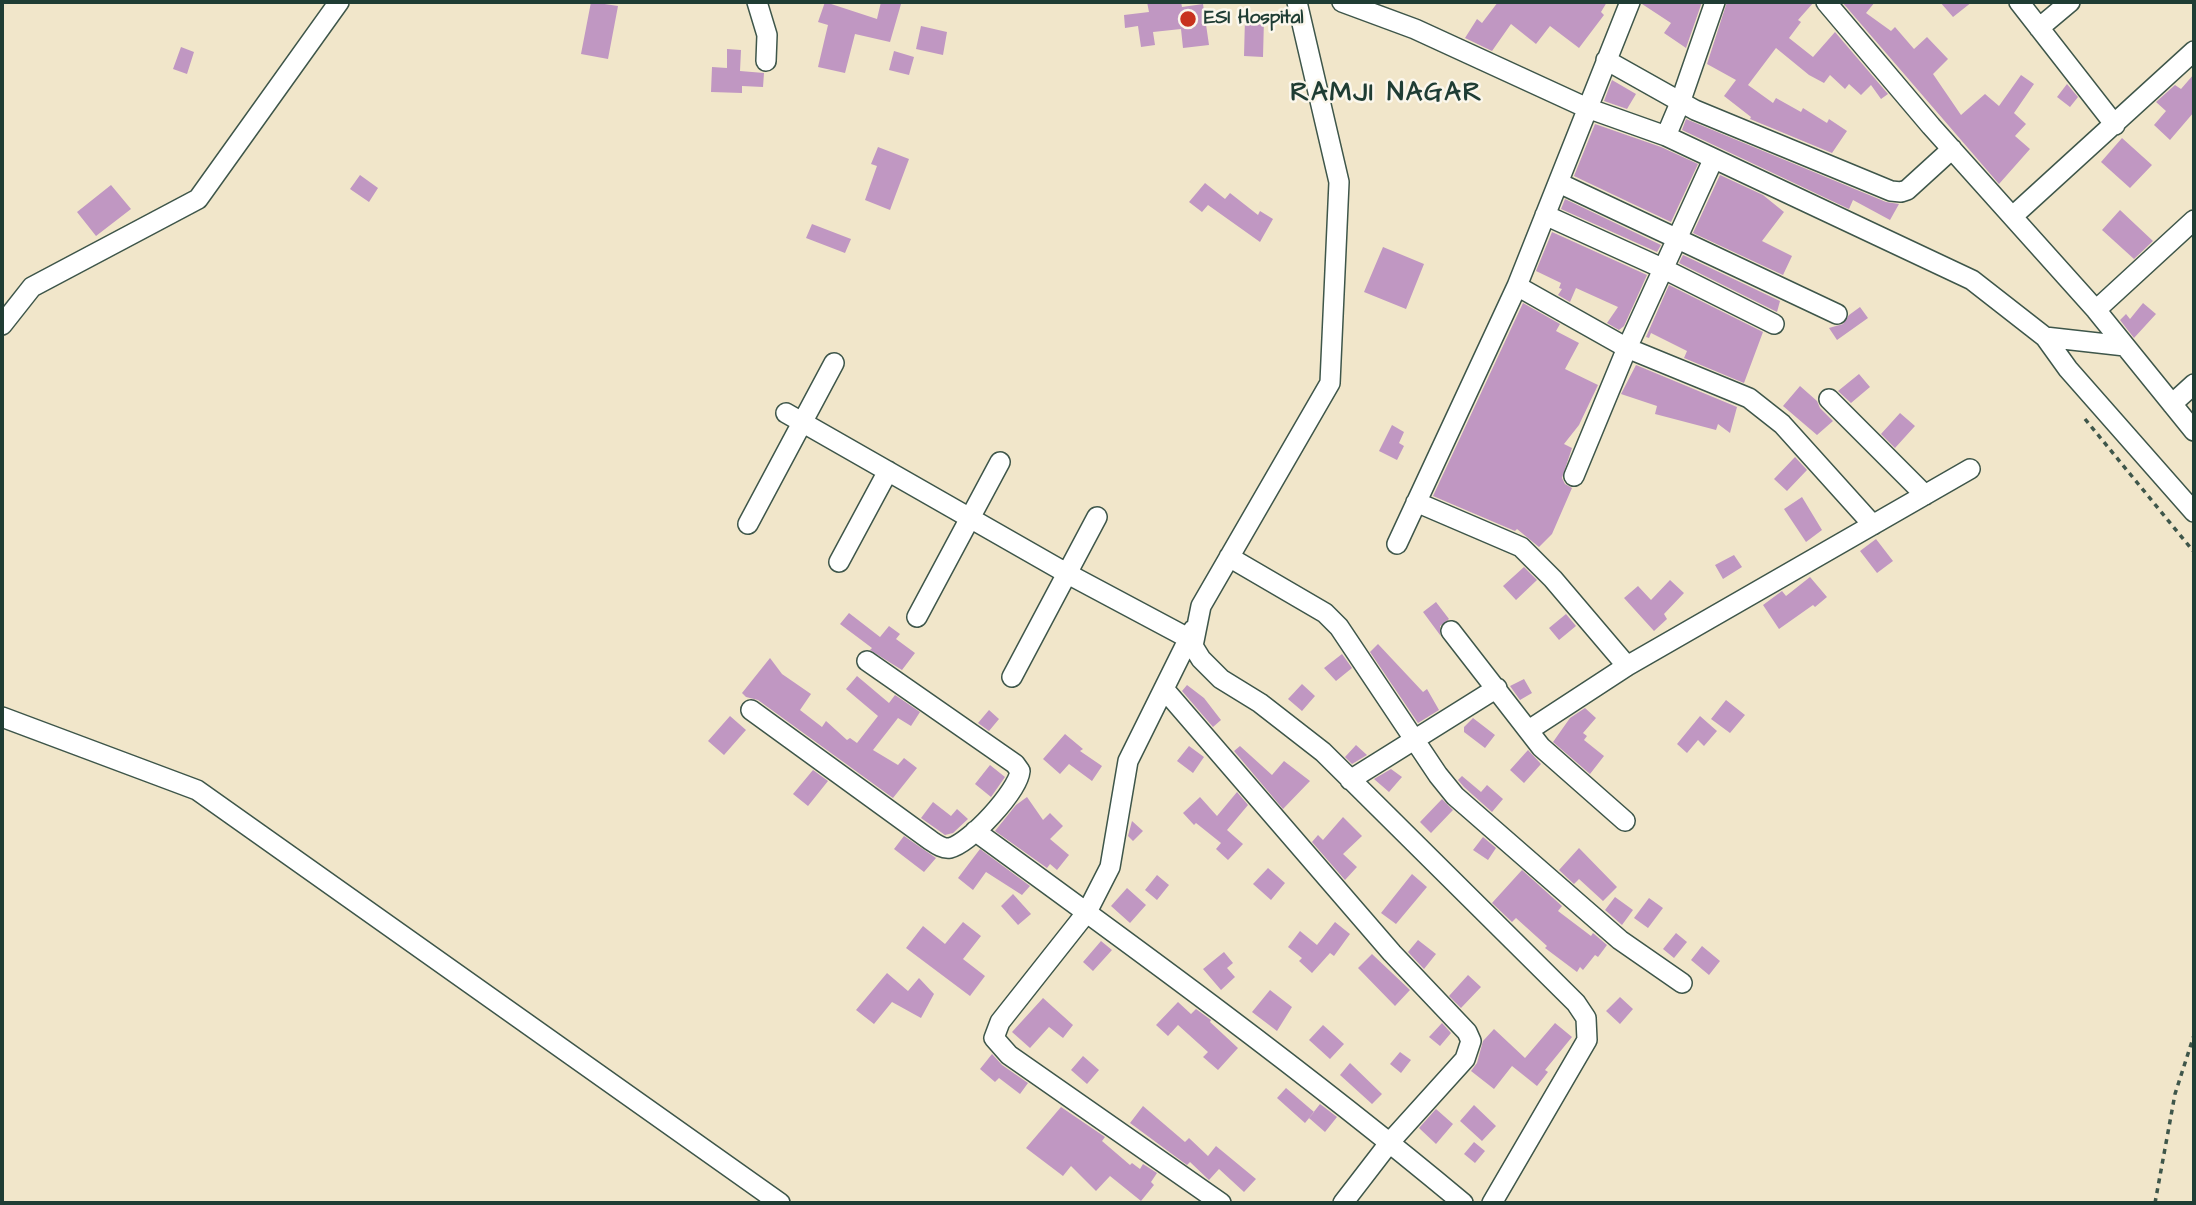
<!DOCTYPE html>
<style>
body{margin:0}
#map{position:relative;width:2196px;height:1205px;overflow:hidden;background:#f1e6ca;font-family:"Architects Daughter",sans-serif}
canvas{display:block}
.frame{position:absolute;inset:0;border:4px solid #1f3d34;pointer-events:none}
</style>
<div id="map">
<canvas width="2196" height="1205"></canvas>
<div class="frame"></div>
</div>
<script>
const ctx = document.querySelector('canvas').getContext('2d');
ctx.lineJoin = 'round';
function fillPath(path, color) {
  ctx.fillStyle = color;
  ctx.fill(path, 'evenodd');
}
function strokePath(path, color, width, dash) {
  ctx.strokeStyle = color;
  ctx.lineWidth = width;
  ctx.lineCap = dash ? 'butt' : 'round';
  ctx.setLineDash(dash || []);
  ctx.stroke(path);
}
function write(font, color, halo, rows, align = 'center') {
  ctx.font = font + ' "Architects Daughter",sans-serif';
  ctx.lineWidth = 5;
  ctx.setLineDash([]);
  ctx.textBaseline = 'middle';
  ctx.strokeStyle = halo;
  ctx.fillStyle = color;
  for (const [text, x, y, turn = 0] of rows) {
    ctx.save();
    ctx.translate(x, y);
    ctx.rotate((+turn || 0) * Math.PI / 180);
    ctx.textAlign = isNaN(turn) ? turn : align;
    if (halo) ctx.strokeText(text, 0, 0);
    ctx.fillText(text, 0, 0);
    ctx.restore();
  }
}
const building = new Path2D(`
 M591,2L618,6L608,59L581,54Z
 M825,2L877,19L881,2L901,4L890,42L855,34L845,73L818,67L828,25L818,22Z
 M1147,2H1181L1182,7L1203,4L1209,45L1183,48L1181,29L1153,32L1155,45L1141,47L1138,26L1125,28L1124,15L1149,12Z
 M1498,2H1607L1601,12L1604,15L1579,48L1550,26L1536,44L1511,24L1492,51L1465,38L1477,19L1482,23Z
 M1642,2H1702L1686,48L1664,33L1671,23L1642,4Z
 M1727,2H1814L1798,20L1801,22L1789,38L1813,57L1835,32L1888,94L1881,99L1871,85L1861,95L1849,84L1845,89L1830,75L1824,83L1809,75L1776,48L1748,85L1773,103L1776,98L1801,112L1803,108L1827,123L1829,119L1847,131L1832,153L1750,119L1751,117L1724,96L1736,80L1707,64Z
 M1842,2H1875L1866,13L1891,31L1895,27L1914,49L1927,37L1948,59L1933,74L1961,115L1985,94L1999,106L2021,75L2034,84L2014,113L2026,124L2015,136L2030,149L1999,184Z
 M1940,2H1972L1953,17Z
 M1245,18L1264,19L1263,57L1244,56Z
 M921,26L947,32L943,55L916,49Z
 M181,47L194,52L187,74L173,69Z
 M727,49L741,50L740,71L764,73L763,87L742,86V93L711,92L712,67L727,68Z
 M894,51L914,57L909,75L889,70Z
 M2194,74V112L2170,140L2154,125L2166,111L2156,102L2175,85L2181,89Z
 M1612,80L1636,94L1627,109L1604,101Z
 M2067,84L2078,97L2070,107L2057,97Z
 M1686,119L1886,202L1899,204L1890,220L1853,200L1849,209L1682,130Z
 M1595,124L1661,147L1698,164L1671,222L1574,176Z
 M2122,138L2152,165L2130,188L2101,162Z
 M878,147L909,159L890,210L865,200L877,166L871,164Z
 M360,175L378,188L369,202L350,189Z
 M1720,175L1763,195L1784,212L1762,241L1792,256L1783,275L1693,233Z
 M1205,183L1225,199L1230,193L1258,215L1260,211L1273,219L1260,242L1208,205L1202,212L1189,202Z
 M111,185L131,209L96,236L77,212Z
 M1565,199L1661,245L1657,252L1561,209Z
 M2120,210L2153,241L2134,259L2102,230Z
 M812,224L851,239L845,253L806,238Z
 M1552,232L1647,275L1624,326L1619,330L1607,323L1618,307L1576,288L1570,302L1558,295L1562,289L1559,288L1561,283L1536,271Z
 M1383,247L1424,264L1406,309L1364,292Z
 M1683,255L1780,301L1777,312L1679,263Z
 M1669,285L1763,332L1744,383L1684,358L1687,351L1651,333L1649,338L1646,337Z
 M1523,303L1560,324L1556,331L1579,343L1565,369L1598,385L1579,425L1564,444L1572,448L1562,478L1565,484L1572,488L1552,534L1539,547L1517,529L1515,531L1433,496Z
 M2143,303L2156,314L2134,338L2120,320L2126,314L2130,319Z
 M1860,307L1868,318L1837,340L1829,328L1843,324L1849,315Z
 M1636,365L1737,407L1730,433L1718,424L1716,430L1655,414L1657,406L1621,394Z
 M1859,374L1870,387L1851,403L1838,391Z
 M1800,386L1817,401L1820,408L1833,421L1817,435L1783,406Z
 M1900,413L1915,426L1895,448L1881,434Z
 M1392,425L1404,432L1399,443L1404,446L1397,460L1379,451Z
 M1795,457L1807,470L1787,491L1774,479Z
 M1802,497L1822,530L1806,542L1784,509Z
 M1876,539L1893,561L1877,573L1860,551Z
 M1734,555L1742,567L1723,579L1715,565Z
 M1524,567L1537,580L1516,600L1503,586Z
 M1810,577L1827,597L1815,607L1813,605L1779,629L1763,605L1782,591L1786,596Z
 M1670,580L1684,593L1664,614L1667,619L1654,631L1624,598L1638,586L1651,600Z
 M1436,602L1449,619L1440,626V635L1423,612Z
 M849,613L880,637L889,626L900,634L896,639L915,653L902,670L870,650L872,648L840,624Z
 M1566,614L1576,626L1559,640L1549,628Z
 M1378,644L1423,692L1427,689L1439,710L1418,723L1370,652Z
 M1342,654L1352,668L1336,681L1324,668Z
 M770,658L782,674L811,694L800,710L822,727L826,721L847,740L850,738L857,743L878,716L846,689L857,676L889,703L895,695L920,712L911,726L898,718L873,750L898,765L904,758L917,768L893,798L758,700L746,697L742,693Z
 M1524,679L1532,693L1520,700L1510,686Z
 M1302,684L1315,696L1302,711L1288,699Z
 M1187,685L1204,698L1221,720L1213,727L1182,691Z
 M1726,700L1745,715L1730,733L1711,719Z
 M1585,708L1596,718L1583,733L1587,736L1584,740L1604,756L1590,774L1553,742L1570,718Z
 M989,710L999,719L989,731L978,723Z
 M730,716L746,730L724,755L708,741Z
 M1700,716L1717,731L1704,746L1698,740L1687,753L1677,744Z
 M1473,718L1495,735L1485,748L1464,732V727Z
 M1065,734L1083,749L1080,751L1102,766L1092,781L1069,764L1060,774L1043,759Z
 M1356,745L1367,755L1352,764L1345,757Z
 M1189,746L1204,757L1193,773L1177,761Z
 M1240,746L1272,775L1284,761L1310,781L1283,809L1234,751Z
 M1528,750L1541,764L1524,783L1510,770Z
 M990,765L1005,777L991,797L975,784Z
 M1391,769L1402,777L1389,792L1374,779Z
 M813,770L828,781L808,806L793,794Z
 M1462,776L1481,792L1487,785L1503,799L1492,812L1464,787L1458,780Z
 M1237,792L1248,805L1227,830L1243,844L1228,860L1216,849L1221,843L1196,823L1194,825L1183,813L1200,797L1217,816Z
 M1027,797L1043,820L1050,813L1063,826L1050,839L1069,855L1057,870L1050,864L1047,868L995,831L1016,805Z
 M1442,799L1453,810L1431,833L1420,822Z
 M933,802L951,816L957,809L968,819L953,833L945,835L921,818Z
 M1343,817L1362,836L1343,854L1357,867L1345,880L1312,842L1318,835L1323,840Z
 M1132,821L1143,831L1133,841L1128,836Z
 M904,836L936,858L924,872L894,849Z
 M1483,837L1496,848L1488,860L1473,850Z
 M1579,848L1617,887L1603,901L1579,879L1574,884L1559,870Z
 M980,849L1030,886L1022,895L986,872L973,890L958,878Z
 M1268,868L1285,883L1271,900L1253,884Z
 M1522,870L1562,906L1558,911L1591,936L1593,933L1607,945L1598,957L1595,955L1583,970L1580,967L1577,972L1545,948L1547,946L1516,918L1512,922L1492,903Z
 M1412,874L1427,887L1396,924L1381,913Z
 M1157,875L1169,885L1157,900L1145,890Z
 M1127,888L1146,905L1130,923L1111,906Z
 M1013,894L1031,914L1018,925L1001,906Z
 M1615,897L1633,910L1622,925L1605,910Z
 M1649,898L1663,908L1648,928L1634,918Z
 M963,922L981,936L963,959L985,976L970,996L906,948L923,926L945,944Z
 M1335,922L1350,934L1334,956L1330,953L1312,973L1299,961L1302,958L1288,947L1300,931L1317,945Z
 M1676,933L1687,942L1674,958L1663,949Z
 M1418,940L1436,954L1424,969L1408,952Z
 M1101,941L1112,950L1093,971L1083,962Z
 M1702,946L1720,961L1709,975L1691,960Z
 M1224,952L1233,963L1227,968L1235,977L1221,990L1203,969Z
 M1372,954L1410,990L1395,1006L1358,968Z
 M887,973L908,991L919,978L934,994L921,1018L892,1002L874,1024L856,1010Z
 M1468,975L1481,987L1461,1008L1449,996Z
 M1270,990L1292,1007L1277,1031L1252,1012Z
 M1620,997L1633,1009L1620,1024L1606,1011Z
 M1043,998L1073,1025L1063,1038L1049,1027L1030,1048L1012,1032Z
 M1178,1002L1191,1014L1196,1009L1211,1020L1210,1022L1238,1048L1218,1070L1203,1057L1208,1052L1178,1025L1168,1036L1156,1025Z
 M1442,1023L1451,1033L1440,1046L1429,1037Z
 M1555,1023L1572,1037L1545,1070L1548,1072L1537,1086L1512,1066L1494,1089L1471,1071L1477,1063L1483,1041L1494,1029L1525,1058Z
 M1323,1025L1344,1044L1330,1059L1309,1040Z
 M1400,1052L1411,1060L1401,1073L1390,1064Z
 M992,1054L1002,1065L1028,1083L1020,1094L999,1078L995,1082L980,1069Z
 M1083,1056L1099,1070L1087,1084L1071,1070Z
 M1350,1063L1382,1094L1372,1104L1340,1075Z
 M1286,1088L1314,1112L1305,1123L1277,1098Z
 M1320,1104L1337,1117L1325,1132L1309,1118Z
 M1474,1105L1496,1126L1482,1141L1460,1121Z
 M1143,1106L1185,1142L1189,1138L1208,1156L1216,1146L1256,1179L1244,1192L1219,1169L1209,1180L1190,1162L1187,1165L1130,1123Z
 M1061,1107L1105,1137L1102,1141L1130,1165L1132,1163L1140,1169L1143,1164L1157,1173L1151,1182L1154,1185L1141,1201L1110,1176L1096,1191L1071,1166L1063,1176L1026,1148Z
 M1436,1109L1453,1124L1436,1144L1419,1128Z
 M1474,1142L1485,1151L1475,1163L1464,1154Z`);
const path = new Path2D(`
 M2085,419L2194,552
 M2155,1203L2175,1094L2194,1035`);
const minor = new Path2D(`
 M757,2L767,35L766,61
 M1297,2L1339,182L1330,383L1201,606L1193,646L1201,659L1221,679L1260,703L1323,752L1576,1003L1586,1018L1587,1040L1492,1203
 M1342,2L1415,29L1587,108L1666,136L1972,280L2045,337L2068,369L2194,512
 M1826,2L1931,126L2096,310L2194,431
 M2019,2L2115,125
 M2039,28L2070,2
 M1606,60L1695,110L1891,191L1901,192L1907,190L1952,149
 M1666,136L1680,103L1715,2
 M1559,183L1837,314
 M1545,215L1664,269L1774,324
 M2013,216L2194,51
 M1517,286L1627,348L1749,398L1782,424L1873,525
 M2096,310L2194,220
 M2,325L32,287L198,199L339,2
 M2045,337L2125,346
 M1829,399L1925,495
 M2172,404L2194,384
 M786,413L1068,574L1188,638
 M1574,476L1627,348L1713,160
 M1416,502L1521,547L1553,579L1627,666
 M748,524L834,363
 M1397,544L1517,286L1630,2
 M1229,557L1325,613L1339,627L1438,775L1455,796L1620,940L1682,983
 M839,562L888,471
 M917,617L1000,462
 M1193,630L1128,761L1110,867L1087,912L1000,1022L994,1038L1009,1055L1221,1203
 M1451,631L1541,747L1625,821
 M1012,677L1097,517
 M1164,689L1392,953L1467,1032L1471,1041L1465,1059L1390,1142L1343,1203
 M751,710L930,840C936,844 942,849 950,848C970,843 1018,791 1020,771L1015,764L867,661
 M2,717L197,790L780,1203
 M1529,730L1627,666L1970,469
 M1350,780L1497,688
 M975,831C1140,951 1306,1072 1463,1203`);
const markers = [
 [1188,19,9,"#c8321e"]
];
const poiNames = [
 ["ESI Hospital",1204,19]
];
const districtNames = [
 ["RAMJI NAGAR",1387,95]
];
fillPath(building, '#c097c2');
strokePath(minor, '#3e564a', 22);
strokePath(path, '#3e564a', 3.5, [5, 5]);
strokePath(minor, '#fff', 19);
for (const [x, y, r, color] of markers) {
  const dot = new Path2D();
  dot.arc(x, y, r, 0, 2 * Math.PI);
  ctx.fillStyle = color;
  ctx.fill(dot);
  strokePath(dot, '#fbf7ec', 2.5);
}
write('bold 19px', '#1f3d34', '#fbf7ec', poiNames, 'left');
ctx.letterSpacing = '2px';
write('bold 26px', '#1f3d34', '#fbf7ec', districtNames);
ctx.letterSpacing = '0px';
</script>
